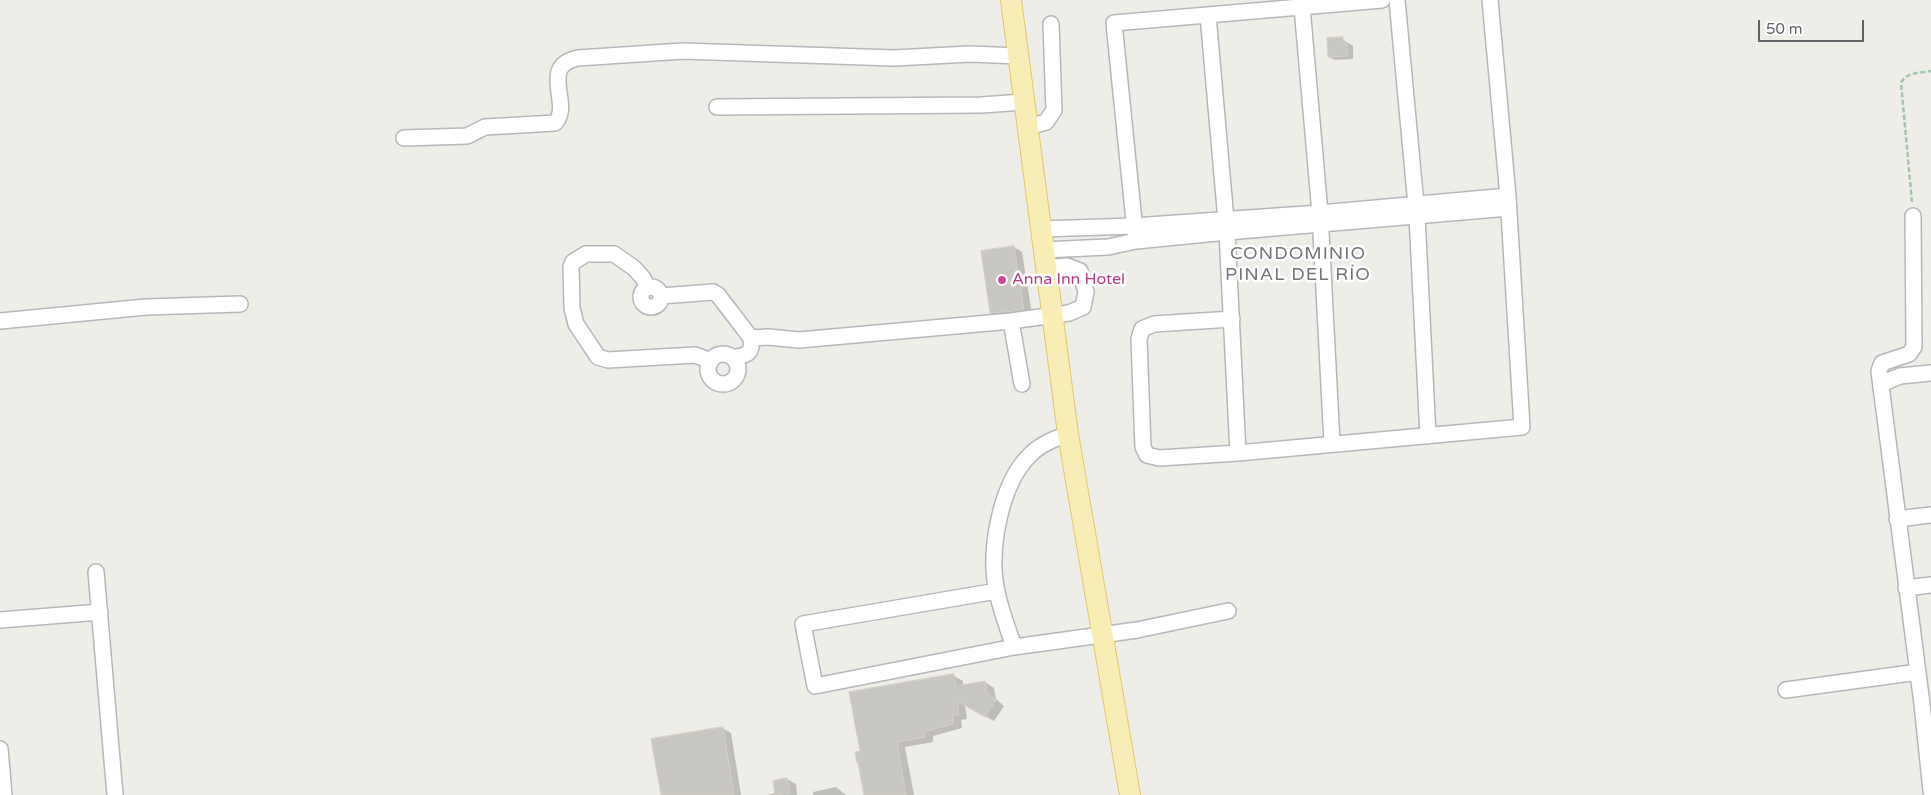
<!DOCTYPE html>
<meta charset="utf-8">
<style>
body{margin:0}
#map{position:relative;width:1931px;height:795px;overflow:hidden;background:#efede7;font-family:"Varela Round",sans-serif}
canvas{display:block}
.scale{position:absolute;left:1758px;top:20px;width:106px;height:22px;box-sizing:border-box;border:2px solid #5f6266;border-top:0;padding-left:6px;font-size:15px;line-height:18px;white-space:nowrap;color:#5f6266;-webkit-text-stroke:4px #fff;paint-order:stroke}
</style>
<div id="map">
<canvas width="1931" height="795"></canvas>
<div class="scale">50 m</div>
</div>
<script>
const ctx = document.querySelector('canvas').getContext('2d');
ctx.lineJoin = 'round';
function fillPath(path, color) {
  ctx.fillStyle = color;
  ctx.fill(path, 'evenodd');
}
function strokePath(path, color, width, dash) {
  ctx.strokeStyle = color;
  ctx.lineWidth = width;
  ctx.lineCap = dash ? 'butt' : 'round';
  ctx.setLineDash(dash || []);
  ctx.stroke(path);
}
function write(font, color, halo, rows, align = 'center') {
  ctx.font = font + ' "Varela Round",sans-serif';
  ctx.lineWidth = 5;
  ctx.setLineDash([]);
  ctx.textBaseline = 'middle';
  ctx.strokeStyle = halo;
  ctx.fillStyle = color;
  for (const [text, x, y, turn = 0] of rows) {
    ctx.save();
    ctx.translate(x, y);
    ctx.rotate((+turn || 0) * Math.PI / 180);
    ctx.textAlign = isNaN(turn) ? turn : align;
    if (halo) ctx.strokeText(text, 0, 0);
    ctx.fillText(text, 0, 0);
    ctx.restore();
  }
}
const shadow = new Path2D(`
 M1342,39L1353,46V59L1335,60L1329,57Z
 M1014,247L1022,252L1032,314L1000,318L991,313Z
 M954,676L963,681V686L985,682L994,688L996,699L1004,706L994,721L965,705L967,719L961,720L962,728L933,736V742L905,747L914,795H865L861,752Z
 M722,728L731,733L741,795H662Z
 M787,779L796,784L797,795H767L776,793Z
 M836,787L846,795H813V792Z`);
const building = new Path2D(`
 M1343,37V42H1347L1348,56L1328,57L1327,38Z
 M1014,246L1024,310L990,313L981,251Z
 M954,674L956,686L985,681L987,693L996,700L985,717L957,701L959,715L953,716V724L924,732L925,737L897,742L906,795H864L858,763H857L855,752L860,751L849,692Z
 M723,727L734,795H661L651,739Z
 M787,778L790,793L775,795L773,781Z`);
const path = new Path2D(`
 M1912,202L1901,83C1906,72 1920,73 1931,71`);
const minor = new Path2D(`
 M1397,0L1417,216L1428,436
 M1302,7L1320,213L1332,443
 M1208,15L1227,232L1238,453
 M717,107L981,105L1024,102
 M1028,127L1046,122L1054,110L1051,24
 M404,138L467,136L485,127L555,123C573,105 538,66 578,58L683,51L894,58L970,54L1019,56
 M1913,216L1914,347L1909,354L1882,363L1879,371L1922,704L1931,791
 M1040,229L1134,226L1320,213L1508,196
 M1136,241L1114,23L1382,0
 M1043,250L1108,247L1136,241L1227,232L1509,208
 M641 297a10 10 0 1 1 20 0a10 10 0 1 1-20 0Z
 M648,288L643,278L634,268L614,254H586L573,262L571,267L572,308L576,324L598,357L608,360L695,355L711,361
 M661,296L713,292L718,295L751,338C753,354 747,355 733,358
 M1232,319L1154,324L1142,329L1139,339L1143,447L1147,455L1159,458L1238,453L1522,427L1508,196L1490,0
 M0,321L146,307L240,304
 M1011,321L1022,384
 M751,338L768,337L799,340L1011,321L1069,313L1083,307L1086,292L1080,271L1067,266L1045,268
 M708 369a15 15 0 1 1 30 0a15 15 0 1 1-30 0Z
 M1881,384L1900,376L1931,373
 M1897,519L1931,515
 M96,572L115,795
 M1906,588L1931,585
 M997,591L803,624L815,686L1014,647L1137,630L1228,611
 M0,620L100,612
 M1014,647C1008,629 1001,611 997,592C988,552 1000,483 1031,454C1041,444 1054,439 1068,434
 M1786,690L1918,672
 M0,749L4,795`);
const major = new Path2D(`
 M1011,0L1068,434L1130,795`);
const markers = [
 [1002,280,5,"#d1479c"]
];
const hotelNames = [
 ["Anna Inn Hotel",1012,280]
];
const neighbourhoodNames = [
 ["CONDOMINIO",1298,254],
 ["PINAL DEL RÍO",1298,275]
];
fillPath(shadow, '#0003');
fillPath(building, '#c8c7c2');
strokePath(building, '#d3cfc6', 1);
strokePath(minor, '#b4b7ba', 18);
strokePath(major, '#e3c46c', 22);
strokePath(path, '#a0c4ac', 2.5, [5, 2.5]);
strokePath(minor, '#fff', 15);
strokePath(major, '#f7edb5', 20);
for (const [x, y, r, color] of markers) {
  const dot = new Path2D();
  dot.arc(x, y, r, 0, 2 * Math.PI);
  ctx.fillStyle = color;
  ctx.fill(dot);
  strokePath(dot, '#fff', 2);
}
write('16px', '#b23c85', '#fff', hotelNames, 'left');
ctx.letterSpacing = '1px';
write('18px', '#707478', '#fff', neighbourhoodNames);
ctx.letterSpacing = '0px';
</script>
